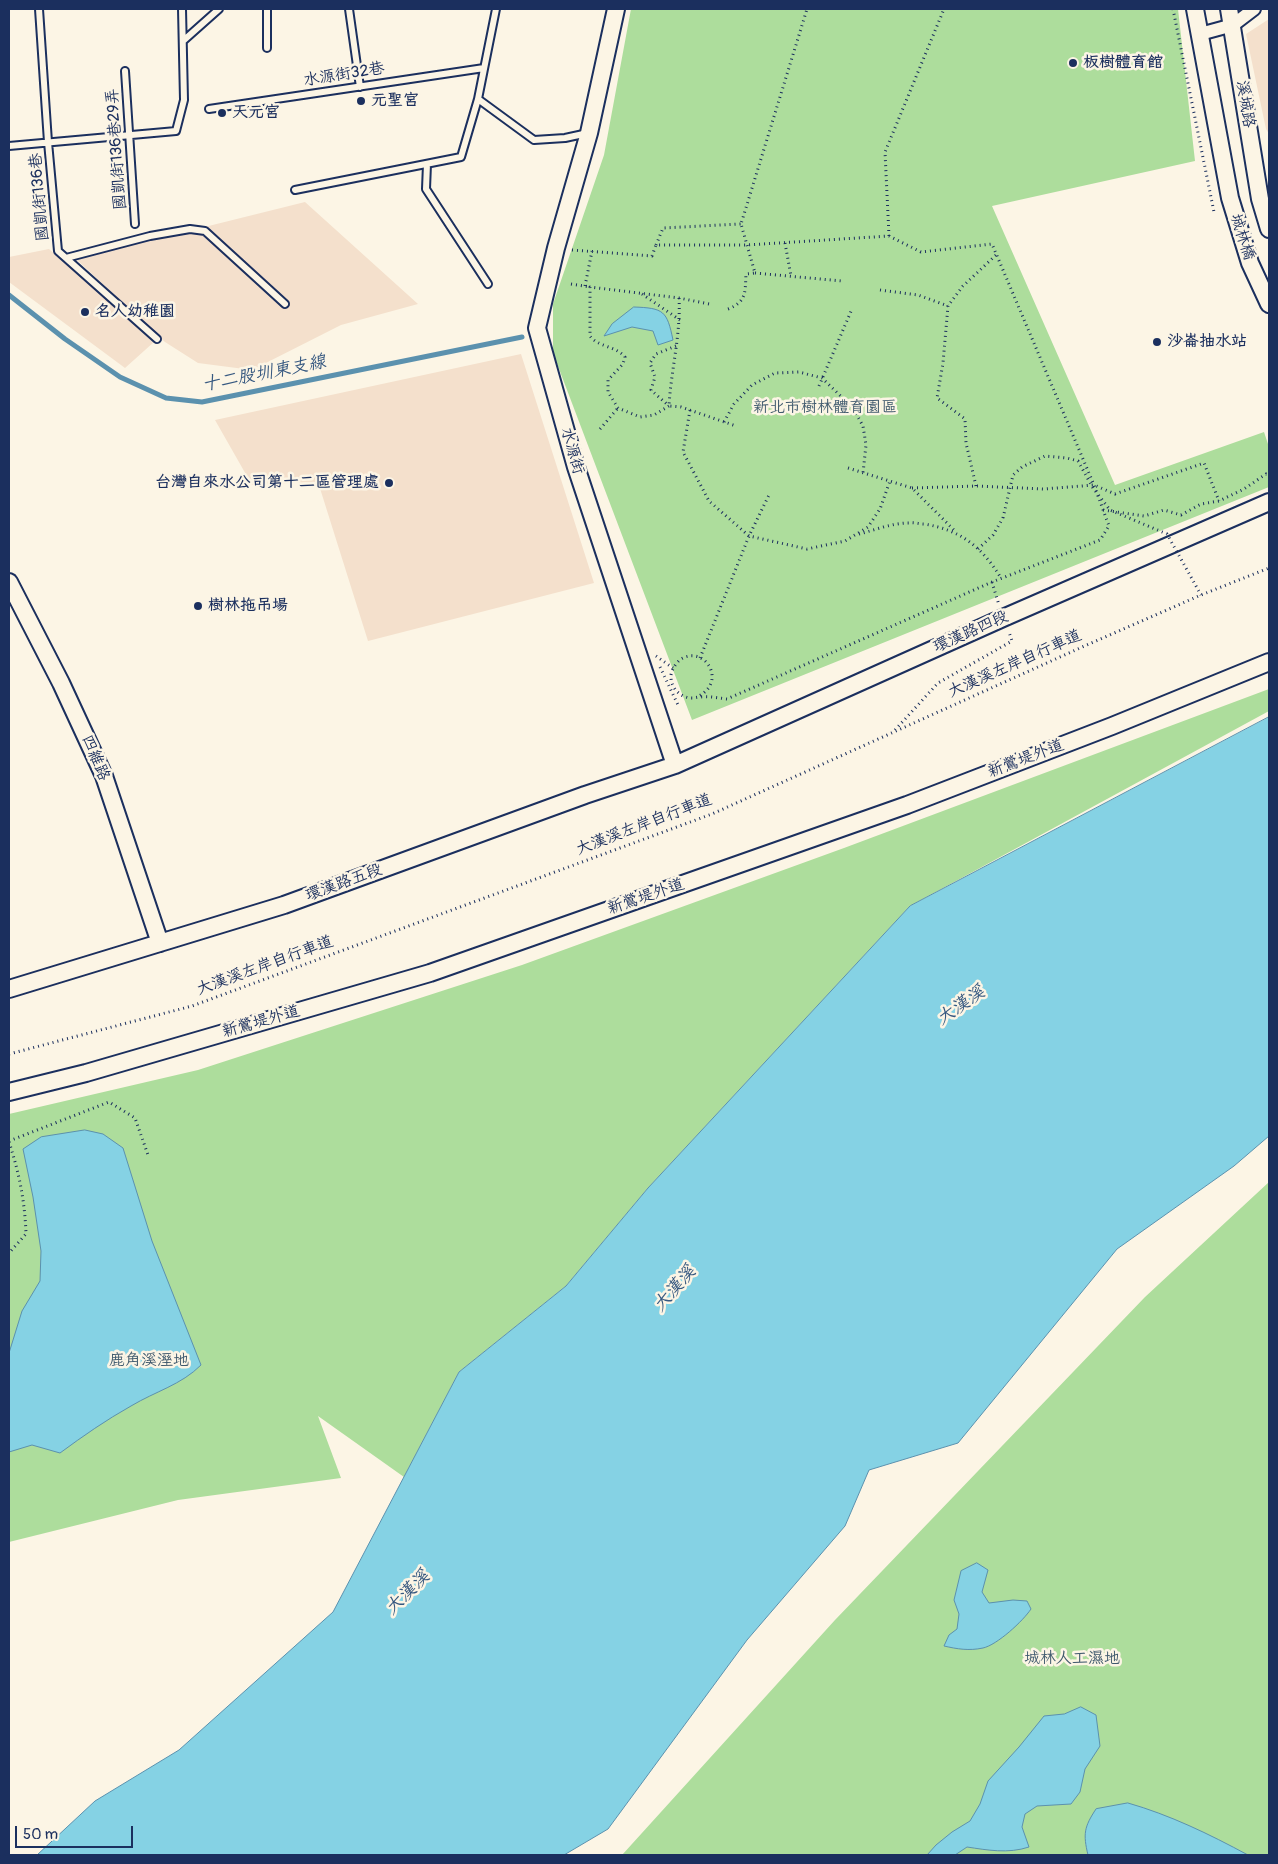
<!DOCTYPE html>
<meta charset="utf-8">
<style>
body{margin:0}
#map{position:relative;width:1278px;height:1864px;overflow:hidden;background:#fcf5e5;font-family:Pangolin,sans-serif}
canvas{display:block}
.frame{position:absolute;inset:0;border:10px solid #1b2f5e;pointer-events:none}
.scale{position:absolute;left:15px;top:1826px;width:118px;height:22px;box-sizing:border-box;border:2px solid #1b2f5e;border-top:0;padding-left:6px;font-size:15px;line-height:18px;white-space:nowrap;color:#1b2f5e;-webkit-text-stroke:4px #fcf5e5;paint-order:stroke}
</style>
<div id="map">
<canvas width="1278" height="1864"></canvas>
<div class="frame"></div>
<div class="scale">50 m</div>
</div>
<script>
const ctx = document.querySelector('canvas').getContext('2d');
ctx.lineJoin = 'round';
function fillPath(path, color) {
  ctx.fillStyle = color;
  ctx.fill(path, 'evenodd');
}
function strokePath(path, color, width, dash) {
  ctx.strokeStyle = color;
  ctx.lineWidth = width;
  ctx.lineCap = dash ? 'butt' : 'round';
  ctx.setLineDash(dash || []);
  ctx.stroke(path);
}
function write(font, color, halo, rows, align = 'center') {
  ctx.font = font + ' Pangolin,"LXGW WenKai TC",sans-serif';
  ctx.lineWidth = 5;
  ctx.setLineDash([]);
  ctx.textBaseline = 'middle';
  ctx.strokeStyle = halo;
  ctx.fillStyle = color;
  for (const [text, x, y, turn = 0] of rows) {
    ctx.save();
    ctx.translate(x, y);
    ctx.rotate((+turn || 0) * Math.PI / 180);
    ctx.textAlign = isNaN(turn) ? turn : align;
    if (halo) ctx.strokeText(text, 0, 0);
    ctx.fillText(text, 0, 0);
    ctx.restore();
  }
}
const built = new Path2D(`
 M1269,19V134L1266,129L1246,34Z
 M305,202L418,304L341,325L252,370L198,363L165,342L76,259Z
 M49,249L154,342L125,368L9,282V257Z
 M521,354L594,583L368,641L318,482L252,485L215,420Z`);
const green = new Path2D(`
 M631,9H1178L1195,161L992,206L1115,485L1264,432L1269,447V487L692,720L553,353V304L604,155Z
 M1269,689V711L910,906L648,1188L566,1286L459,1372L404,1477L318,1416L341,1478L178,1500L9,1542V1114L198,1070L522,965L844,848Z
 M1269,1182V1855H622L835,1620L1145,1297Z`);
const water = new Path2D(`
 M634,307C664,308 667,311 673,340L658,345L653,331L632,327L604,336L612,324Z
 M1269,717V1136L1234,1166L1117,1249L958,1443L869,1470L845,1526L747,1640L608,1829L564,1855H37L95,1801L179,1750L333,1612L459,1372L566,1286L648,1188L910,906Z
 M85,1130L103,1134L123,1148L152,1241L201,1365C181,1385 156,1391 131,1406C106,1420 83,1436 60,1453L32,1445L9,1452V1353L22,1311L40,1281L41,1251L33,1197L23,1149L41,1137Z
 M977,1563L988,1570L982,1592L989,1603L1013,1600L1027,1601L1031,1609C1023,1621 997,1645 983,1648C969,1651 957,1649 944,1646L949,1635L957,1629L959,1614L954,1600L961,1571Z
 M1081,1707L1096,1715L1100,1746L1085,1769L1080,1792L1071,1804L1037,1806L1025,1814L1022,1827L1029,1847C1008,1854 987,1850 967,1847L955,1855H927L936,1845L952,1832L970,1821L980,1804L988,1781L1019,1747L1044,1716L1064,1714Z
 M1128,1803C1170,1815 1209,1834 1248,1855H1088C1083,1834 1084,1827 1096,1809Z`);
const stream = new Path2D(`
 M9,295L65,339L120,377L166,398L202,402L522,337`);
const path = new Path2D(`
 M1173,9L1214,212
 M889,236L885,152L944,9
 M785,243L791,276
 M656,245L663,228L741,224
 M572,250L652,256L656,245H747L889,236L921,252L992,244L1094,485L1109,526L1100,540L992,582L727,699C718,698 709,696 700,697C697,697 695,698 692,698C680,698 670,687 671,675C672,669 676,663 681,659C705,645 727,681 699,696
 M755,273L842,281
 M571,284L590,287
 M585,286L592,251
 M880,290L918,295L948,306
 M642,294L680,320
 M679,298C681,334 671,370 669,406L681,407L736,426
 M728,309C747,302 745,291 746,274L755,273L741,224L807,9
 M676,346L656,354L650,363L655,377L651,390L669,406L654,415L640,417L618,408L608,392V380L623,364L625,357C616,346 598,347 590,336V287L679,298L709,304
 M819,386L852,309
 M690,410L683,452L709,501L749,536L807,549L845,541L868,527L880,509L890,481
 M724,422L734,404L752,385L775,373L799,372L822,378L853,408L863,426L866,445L863,473
 M600,429L618,408
 M848,468L912,488L956,532
 M976,486L966,443L965,419L937,398L943,363L948,306L963,286L996,255
 M912,488L976,486L1044,489L1094,485L1115,494L1204,463L1219,501
 M1103,510L1144,516L1164,510L1181,515L1201,504L1219,501L1244,489L1266,474L1269,475
 M859,534C875,530 892,523 909,523C914,522 919,524 924,524C961,530 982,547 1001,578
 M978,549L993,535L1003,518
 M992,582L999,605
 M656,656L673,668
 M700,658L749,536L769,495
 M660,667L679,707
 M895,730L938,683L1012,641L1009,632
 M9,1054L192,1006L712,814L1080,648L1201,595L1269,568
 M9,1141L109,1102L135,1118L148,1155
 M9,1142C19,1172 25,1202 26,1234L9,1253`);
const service = new Path2D(`
 M39,9L48,142L58,251L157,339
 M267,9V48
 M349,9L360,87
 M183,41L219,9
 M125,71L135,224
 M478,99L534,140L565,138L588,133
 M209,109L484,68
 M9,146L176,131L184,100L182,9
 M427,164L426,189L488,284
 M295,190L461,157L478,99L496,9
 M66,258L150,236L190,229L205,231L285,304`);
const minor = new Path2D(`
 M1200,34L1233,25L1254,9`);
const tertiary = new Path2D(`
 M616,9L589,133L556,248L537,328L576,467L675,765
 M1195,9L1230,198L1250,263L1269,304
 M1229,9L1260,199L1269,229
 M9,582L61,683L104,776L160,943
 M9,989L284,905L585,795L675,765L1003,618L1269,502
 M9,1092L86,1073L430,973L907,805L1112,726L1269,662`);
const pathBridge = new Path2D(`
 M1003,518L1013,475L1022,467L1045,456L1067,458L1078,461L1093,488L1110,510L1167,534L1201,595`);
const markers = [
 [1073,63,5,"#1b2f5e"],
 [361,101,5,"#1b2f5e"],
 [222,113,5,"#1b2f5e"],
 [85,312,5,"#1b2f5e"],
 [1157,342,5,"#1b2f5e"],
 [389,483,5,"#1b2f5e"],
 [198,606,5,"#1b2f5e"]
];
const poiNames = [
 ["板樹體育館",1083,63],
 ["元聖宮",371,101],
 ["天元宮",232,113],
 ["名人幼稚園",95,312],
 ["沙崙抽水站",1167,342],
 ["台灣自來水公司第十二區管理處",379,483,"right"],
 ["樹林拖吊場",208,606]
];
const streetNames = [
 ["水源街32巷",344,75,-9],
 ["溪城路",1245,104,81],
 ["國凱街136巷29弄",117,149,-94],
 ["國凱街136巷",40,197,-95],
 ["城林橋",1242,237,72],
 ["水源街",572,451,74],
 ["環漢路四段",971,632,-24],
 ["大漢溪左岸自行車道",1015,664,-24],
 ["四維路",95,758,67],
 ["新鶯堤外道",1026,759,-21],
 ["大漢溪左岸自行車道",644,825,-21],
 ["環漢路五段",344,883,-20],
 ["新鶯堤外道",646,897,-19],
 ["大漢溪左岸自行車道",265,966,-20],
 ["新鶯堤外道",261,1022,-16]
];
const parkNames = [
 ["新北市樹林體育園區",825,408],
 ["鹿角溪溼地",149,1361],
 ["城林人工濕地",1072,1659]
];
const waterNames = [
 ["十二股圳東支線",264,374,-11],
 ["大漢溪",961,1006,-35],
 ["大漢溪",675,1289,-49],
 ["大漢溪",408,1593,-45]
];
fillPath(built, '#f4e0cc');
fillPath(green, '#addd9c');
fillPath(water, '#85d2e4');
strokePath(water, '#5b91ae', 1);
strokePath(stream, '#5b91ae', 5);
strokePath(service, '#1b2f5e', 10);
strokePath(minor, '#1b2f5e', 16);
strokePath(tertiary, '#1b2f5e', 20);
strokePath(path, '#1b2f5e', 3, [1, 4]);
strokePath(service, '#fcf5e5', 6);
strokePath(minor, '#fcf5e5', 12);
strokePath(tertiary, '#fcf5e5', 16);
strokePath(pathBridge, '#1b2f5e', 3, [1, 4]);
for (const [x, y, r, color] of markers) {
  const dot = new Path2D();
  dot.arc(x, y, r, 0, 2 * Math.PI);
  ctx.fillStyle = color;
  ctx.fill(dot);
  strokePath(dot, '#fcf5e5', 2);
}
write('bold 16px', '#1b2f5e', '#fcf5e5', poiNames, 'left');
write('16px', '#1b2f5e', '#fcf5e5', streetNames);
write('16px', '#405a6e', '#fcf5e5', parkNames);
write('italic 18px', '#365880', '#fcf5e5', waterNames);
</script>
